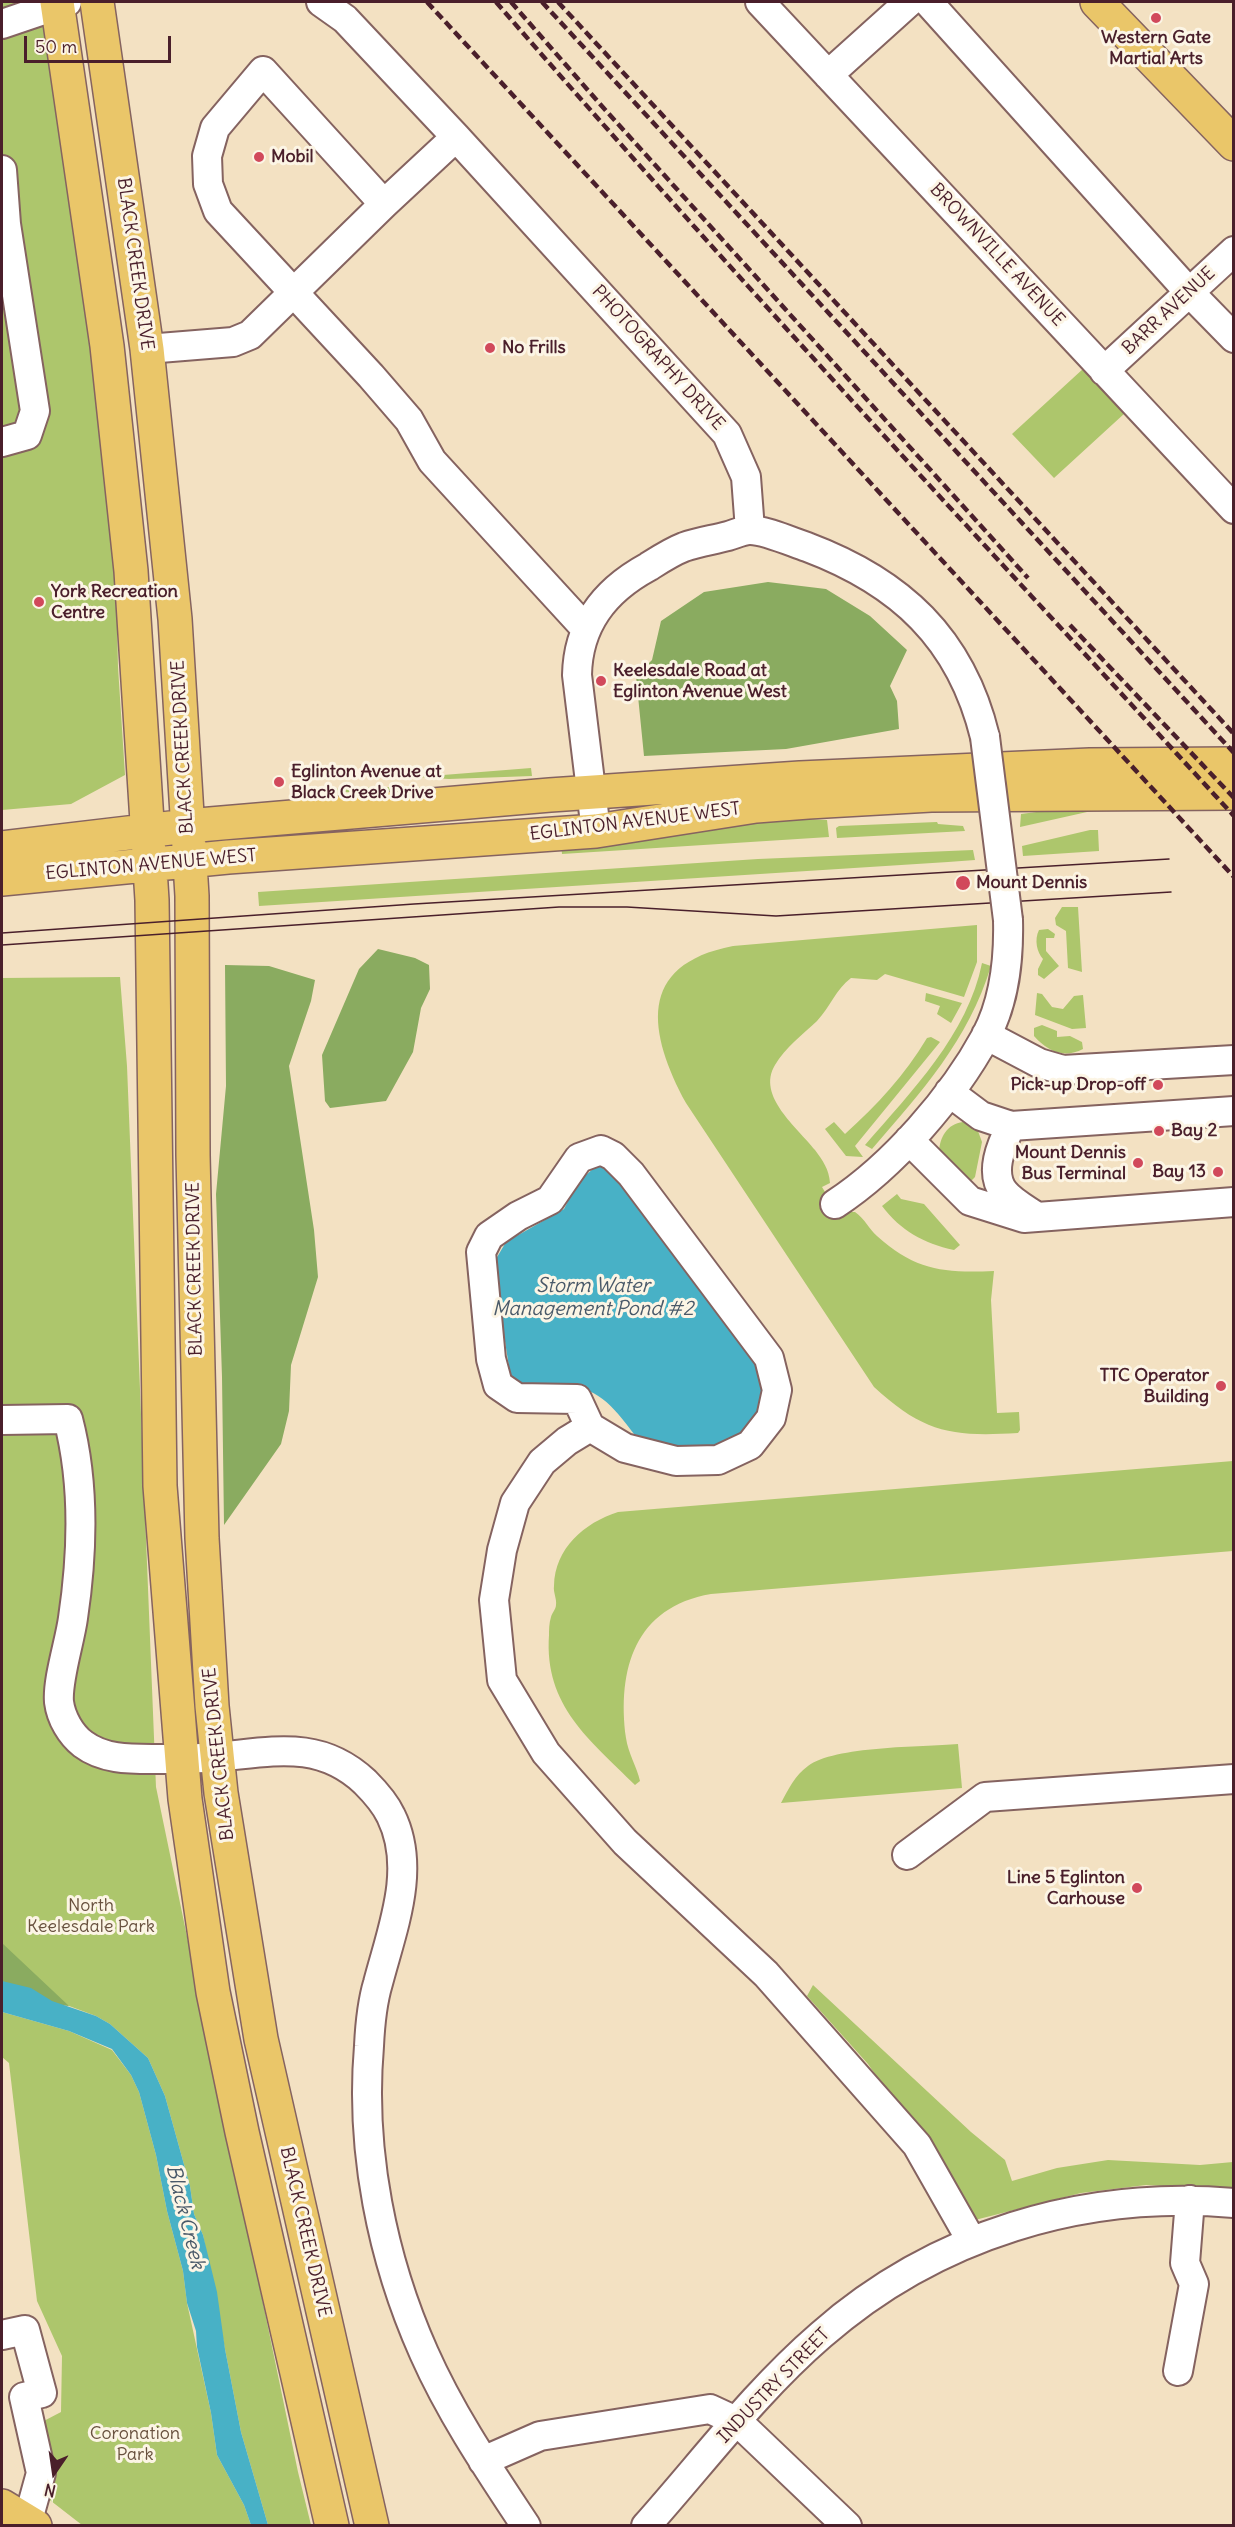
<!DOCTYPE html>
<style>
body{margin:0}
#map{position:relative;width:1235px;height:2527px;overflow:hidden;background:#f3e1c2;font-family:Delius,sans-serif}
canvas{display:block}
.frame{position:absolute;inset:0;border:3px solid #4a1f2b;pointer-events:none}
.north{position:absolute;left:24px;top:2443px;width:60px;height:60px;-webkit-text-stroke:4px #fcf5e5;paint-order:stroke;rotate:193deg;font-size:16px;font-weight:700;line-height:24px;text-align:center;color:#4a1f2b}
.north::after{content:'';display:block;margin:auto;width:21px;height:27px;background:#4a1f2b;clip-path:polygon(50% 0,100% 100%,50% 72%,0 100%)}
.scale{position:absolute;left:24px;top:36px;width:147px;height:27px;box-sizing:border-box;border:3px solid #4a1f2b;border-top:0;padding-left:8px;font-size:18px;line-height:21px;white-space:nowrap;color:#4a1f2b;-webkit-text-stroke:4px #fcf5e5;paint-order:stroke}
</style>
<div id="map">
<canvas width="1235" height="2527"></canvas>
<div class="frame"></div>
<div class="north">N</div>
<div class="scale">50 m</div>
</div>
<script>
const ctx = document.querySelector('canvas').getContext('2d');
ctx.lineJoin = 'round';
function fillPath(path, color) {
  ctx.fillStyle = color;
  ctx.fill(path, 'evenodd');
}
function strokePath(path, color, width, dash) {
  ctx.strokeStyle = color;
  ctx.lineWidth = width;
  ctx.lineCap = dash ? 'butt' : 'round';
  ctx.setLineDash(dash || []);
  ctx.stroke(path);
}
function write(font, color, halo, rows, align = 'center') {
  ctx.font = font + ' Delius,sans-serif';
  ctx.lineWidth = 6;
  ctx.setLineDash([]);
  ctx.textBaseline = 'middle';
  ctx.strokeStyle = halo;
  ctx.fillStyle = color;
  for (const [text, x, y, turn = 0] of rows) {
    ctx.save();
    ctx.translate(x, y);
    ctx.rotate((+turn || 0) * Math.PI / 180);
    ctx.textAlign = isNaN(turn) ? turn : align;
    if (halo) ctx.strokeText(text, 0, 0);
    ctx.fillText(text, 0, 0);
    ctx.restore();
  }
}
const green = new Path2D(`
 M2,2H38L53,61L115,533L118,667L125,775L71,804L2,810Z
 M1084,368L1125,413L1054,478L1012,434Z
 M531,768L532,776L449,779L418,777Z
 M352,787H471L425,793L340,792L308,795V792Z
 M1067,808L1096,810L1020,827L1021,814Z
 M764,817L827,820L829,837L562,854L561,844Z
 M937,822L938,824L963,826L965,831L837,838L836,828L839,826Z
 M1090,830H1098L1099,851L1023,856L1022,846Z
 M973,850L975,860L948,862L259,906L258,892L758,859Z
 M1062,907H1078L1082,972L1068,968L1066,931L1056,925L1055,918Z
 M977,925V962L964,997L885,974L877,980L851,978C836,989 830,1007 817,1021C803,1034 785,1048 775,1065C756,1096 798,1128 815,1150C823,1161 829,1169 830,1183L822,1187L840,1217L847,1212H855C865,1219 869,1229 877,1236C916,1271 944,1273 994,1271L991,1300L997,1413L1019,1412L1020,1430L1018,1433C952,1437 924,1433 874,1387L686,1103C649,1034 635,965 733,946Z
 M1048,929L1055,934L1054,938H1046V951L1059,966L1044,979L1038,975V969L1043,959C1037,952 1034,940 1039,930Z
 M982,963L991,966C968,1041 922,1091 872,1149L865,1145C911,1092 968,1034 982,963Z
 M120,977L127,1066L156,1787L298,2472L311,2525H268L241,2432L203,2235L194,2214L190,2186L165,2096L148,2058L110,2024L96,2016L2,1981V978Z
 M926,993L962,1003L951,1023L937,1014L940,1006L925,1001Z
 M1037,993L1042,994L1052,1007L1063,1009L1074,996L1083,995L1086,1028L1072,1029L1035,1015Z
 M1042,1025L1057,1031V1037L1070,1036L1082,1042L1083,1049C1064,1059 1047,1051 1034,1036V1028Z
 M931,1037L940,1042L855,1146L863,1157L846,1156L825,1129L834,1122L845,1134C877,1105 905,1075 927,1038Z
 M963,1122L978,1131L982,1142L975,1177L968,1184L939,1152C940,1137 947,1124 963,1122Z
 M897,1194L901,1199L924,1204L960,1245L954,1250C923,1243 901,1231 882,1206Z
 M1233,1461V1551L711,1594C635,1607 617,1669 626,1738C628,1753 637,1767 640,1781L635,1785C590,1740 544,1706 549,1635C549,1630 549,1623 551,1617C552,1613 556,1609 556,1605C557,1599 553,1592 554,1586C555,1548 584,1523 618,1512Z
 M958,1744L962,1788L781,1803C788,1790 795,1775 808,1766C834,1746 922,1747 958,1744Z
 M813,1985L971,2132L1005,2160L1012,2181L1057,2168L1108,2160L1200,2165L1233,2162V2190L1146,2185L1081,2193L971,2221L923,2144L868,2064L807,1996Z
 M2,2012L69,2031L112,2050L131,2075L139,2092L156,2155L167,2211L183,2271L187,2303L211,2413L217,2455L244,2505L251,2525H82L42,2494L40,2423L61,2412L62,2356L37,2301L9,2063L2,2057Z`);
const forest = new Path2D(`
 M768,582L826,589L870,616L907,650L890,686L897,701L899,729L786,749L644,756L636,676L652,660L661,621L704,592Z
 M378,949L415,958L429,965L430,989L421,1008L413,1052L386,1101L330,1108L325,1101L322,1055L359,969Z
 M225,965L269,966L315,980L311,1001L289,1066L314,1230L318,1277L291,1365L289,1411L281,1444L224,1525L222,1377L216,1194L226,1086Z
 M2,1943L69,2006L2,2000Z`);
const water = new Path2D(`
 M604,1164L613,1172L659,1236L749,1345L769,1396C762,1409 755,1425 745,1436C726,1456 666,1446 641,1443C625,1423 607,1393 579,1388C562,1385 540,1391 523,1392L511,1380L493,1264L506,1242L564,1209L577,1183L595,1167Z
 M2,1981L31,1988L52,2001L96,2016L110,2024L148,2058L165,2096L190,2186L194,2214L203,2235L217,2292L225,2349L241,2432L268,2525H251L244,2505L217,2455L211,2413L197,2347L196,2331L187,2303L183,2271L167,2211L156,2155L139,2092L131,2075L112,2049L69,2031L2,2012Z`);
const minor = new Path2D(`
 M321,2L345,19L456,137L727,434L746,477L750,530
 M760,2L1234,509
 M928,2L1189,292L1234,338
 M2,24L67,2
 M828,75L909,2
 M2,170L6,224L35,411L27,435L2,442
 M384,204L263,71L215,128L207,156L208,184L218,211L371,376L409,420L432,461L586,629
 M147,349L233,342L250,335L384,204L456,137
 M1104,371L1234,251
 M596,831L577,675C578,625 604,591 648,567C659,560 671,552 684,547C698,542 713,540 728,536C735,534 743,530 750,530C765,530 792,542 807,547C900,582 961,638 985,737
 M986,1035L1039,1063L1063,1070L1234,1060
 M949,1092L981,1116L1011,1126L1234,1111
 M1011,1126C1001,1145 989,1173 1004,1192C1011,1201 1025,1209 1034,1215
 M909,1140L970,1201L1024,1218L1234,1202
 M601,1150L613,1156L631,1174L769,1358L777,1390L771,1418L750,1445L718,1460L676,1461L625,1448L590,1427L577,1399L517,1398L498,1385L491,1359L481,1252L489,1236L518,1216L550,1200L579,1158Z
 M835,1204C893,1166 953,1097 986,1036C1005,1000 1009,960 1008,920
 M2,1420L68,1419C85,1484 83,1551 73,1618C70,1641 57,1680 59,1702C61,1718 71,1735 83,1744C103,1759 128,1759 152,1759C173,1759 195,1759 216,1757C272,1752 319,1739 365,1782C375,1792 385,1803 391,1816C417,1869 392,1929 378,1983C372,2003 370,2025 369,2046C360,2150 382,2259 424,2353C451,2414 489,2470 526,2526
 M590,1427L567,1441L542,1462L515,1503L502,1550L494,1600L502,1680L546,1753L625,1842L766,1974L917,2145L971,2240
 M907,1855L985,1797L1234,1779
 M2,2335L25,2330L42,2393L24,2397L41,2473L28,2520
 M1178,2371L1194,2284L1185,2263L1190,2200
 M483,2461L540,2436L710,2409L738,2422L847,2526
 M646,2526C703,2462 756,2391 821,2335C935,2235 1083,2190 1234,2203`);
const major = new Path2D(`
 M57,2L107,346L131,571L152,900L160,1486L185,1799L213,1992L242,2132L332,2526
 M97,2L147,349L175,619L192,896L193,1155L202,1538L212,1706L221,1793L261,2039L372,2526
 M1097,2L1234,144
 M2,848L187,826L550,795L800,778L1090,765L1234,764
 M2,879L228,857L596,831L756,806L808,802L931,795L1234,793
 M2,2506L35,2526`);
const tram = new Path2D(`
 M2,933L414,904L1169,859
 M2,945L559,907H627L776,916L1171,892`);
const rail = new Path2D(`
 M427,2L1234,877
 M496,2C736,279 986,546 1234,816
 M511,2L600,104L1028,578
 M542,2L1234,753
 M558,2L1234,734
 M1070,625L1234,798`);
const minorBridge = new Path2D(`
 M985,737L1008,920`);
const markers = [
 [1156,18,6,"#d1495b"],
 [259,157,6,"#d1495b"],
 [490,348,6,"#d1495b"],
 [39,602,6,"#d1495b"],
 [601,681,6,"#d1495b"],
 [279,782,6,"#d1495b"],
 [963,883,8,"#d1495b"],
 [1158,1085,6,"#d1495b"],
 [1159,1131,6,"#d1495b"],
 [1138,1163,6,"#d1495b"],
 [1218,1172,6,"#d1495b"],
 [1221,1386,6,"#d1495b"],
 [1137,1888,6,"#d1495b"]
];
const poiNames = [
 ["Western Gate",1156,38,"center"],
 ["Martial Arts",1156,59,"center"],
 ["Mobil",271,157],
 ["No Frills",502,348],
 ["York Recreation",51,592],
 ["Centre",51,613],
 ["Keelesdale Road at",613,671],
 ["Eglinton Avenue West",613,692],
 ["Eglinton Avenue at",291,772],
 ["Black Creek Drive",291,793],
 ["Mount Dennis",976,883],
 ["Pick-up Drop-off",1146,1085,"right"],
 ["Bay 2",1171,1131],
 ["Mount Dennis",1126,1153,"right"],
 ["Bus Terminal",1126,1174,"right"],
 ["Bay 13",1206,1172,"right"],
 ["TTC Operator",1209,1376,"right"],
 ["Building",1209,1397,"right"],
 ["Line 5 Eglinton",1125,1878,"right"],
 ["Carhouse",1125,1899,"right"]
];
const streetNames = [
 ["BROWNVILLE AVENUE",997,255,47],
 ["BLACK CREEK DRIVE",135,264,82],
 ["BARR AVENUE",1169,311,-43],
 ["PHOTOGRAPHY DRIVE",658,358,48],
 ["BLACK CREEK DRIVE",183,747,-93],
 ["EGLINTON AVENUE WEST",635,822,-7],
 ["EGLINTON AVENUE WEST",151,865,-5],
 ["BLACK CREEK DRIVE",195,1269,-91],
 ["BLACK CREEK DRIVE",219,1754,-96],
 ["BLACK CREEK DRIVE",305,2232,77],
 ["INDUSTRY STREET",774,2386,-46]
];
const parkNames = [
 ["North",91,1906],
 ["Keelesdale Park",91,1927],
 ["Coronation",135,2434],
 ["Park",135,2455]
];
const waterNames = [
 ["Storm Water",593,1286],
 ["Management Pond #2",593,1309],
 ["Black Creek",185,2217,76]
];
fillPath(green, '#adc66c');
fillPath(forest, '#8aab60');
fillPath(water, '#48b1c6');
strokePath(minor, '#856360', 32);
strokePath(major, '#856360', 36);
strokePath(minor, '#fff', 28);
strokePath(major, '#eac669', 33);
strokePath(tram, '#4a1f2b', 1.5);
strokePath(rail, '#4a1f2b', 4.5, [9, 4.5]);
strokePath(minorBridge, '#856360', 32, []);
strokePath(minorBridge, '#fff', 28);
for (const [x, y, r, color] of markers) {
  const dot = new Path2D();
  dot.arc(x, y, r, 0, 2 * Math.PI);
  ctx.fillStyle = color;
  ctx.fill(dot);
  strokePath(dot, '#fcf5e5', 2);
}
write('bold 18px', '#4a1f2b', '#fcf5e5', poiNames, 'left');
write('18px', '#4a1f2b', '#fcf5e5', streetNames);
write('18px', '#68513e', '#fcf5e5', parkNames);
write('italic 20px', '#495969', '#fcf5e5', waterNames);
</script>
